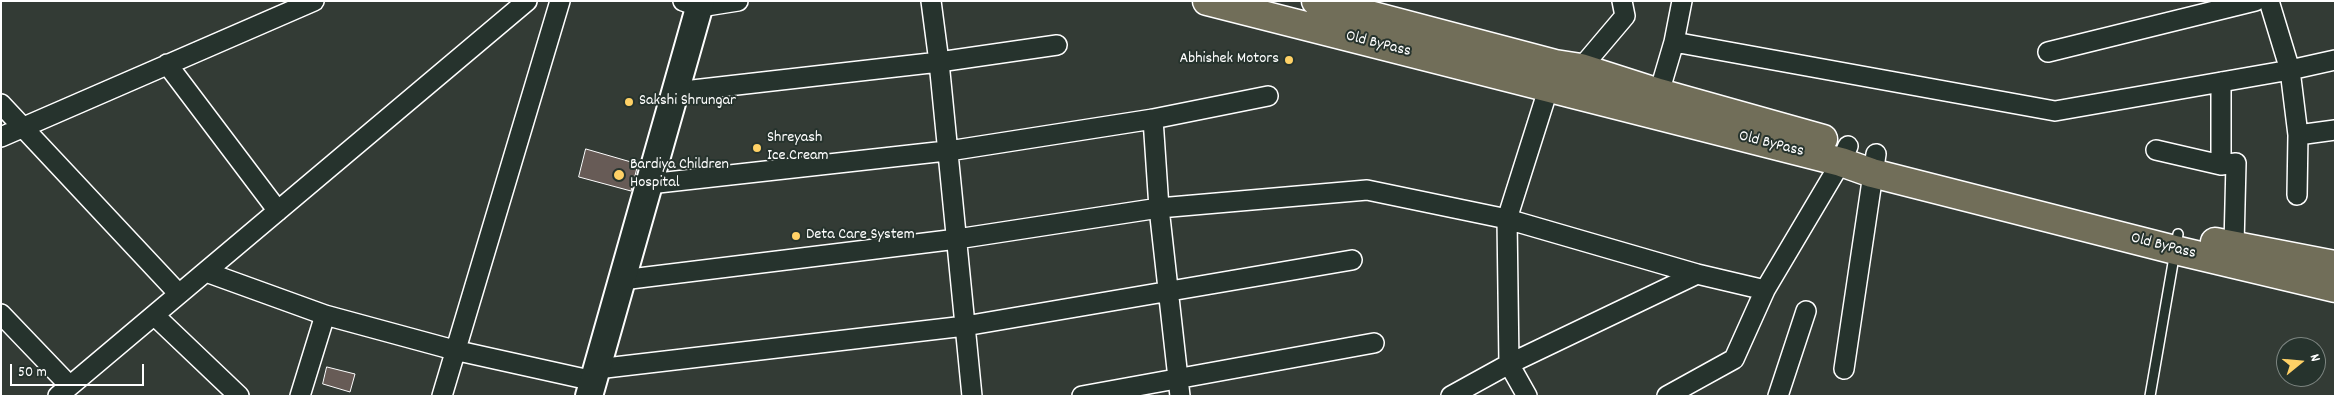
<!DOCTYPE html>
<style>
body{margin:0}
#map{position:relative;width:2336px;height:397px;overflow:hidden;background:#333b35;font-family:Dekko,sans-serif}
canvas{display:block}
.frame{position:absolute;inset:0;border:2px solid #fff;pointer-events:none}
.north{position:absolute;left:2276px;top:337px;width:50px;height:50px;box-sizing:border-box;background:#26332d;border:1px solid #7d8581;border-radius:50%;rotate:73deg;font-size:14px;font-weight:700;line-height:20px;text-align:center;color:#fff}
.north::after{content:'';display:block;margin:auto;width:18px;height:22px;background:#ffd166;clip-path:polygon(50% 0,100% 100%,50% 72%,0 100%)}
.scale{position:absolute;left:10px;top:364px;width:134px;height:22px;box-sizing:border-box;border:2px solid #fff;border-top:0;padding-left:6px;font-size:15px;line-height:18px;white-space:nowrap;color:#fff;-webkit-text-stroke:4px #26332d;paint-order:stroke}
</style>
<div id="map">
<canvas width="2336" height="397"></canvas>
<div class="frame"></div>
<div class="north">N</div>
<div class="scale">50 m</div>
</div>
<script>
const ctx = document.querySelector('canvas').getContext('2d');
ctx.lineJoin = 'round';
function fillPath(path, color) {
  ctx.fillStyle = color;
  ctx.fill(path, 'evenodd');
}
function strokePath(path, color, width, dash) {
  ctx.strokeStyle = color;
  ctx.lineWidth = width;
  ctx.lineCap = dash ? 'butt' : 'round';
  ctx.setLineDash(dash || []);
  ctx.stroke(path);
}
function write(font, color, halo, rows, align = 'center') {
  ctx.font = font + ' Dekko,sans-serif';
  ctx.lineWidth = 4;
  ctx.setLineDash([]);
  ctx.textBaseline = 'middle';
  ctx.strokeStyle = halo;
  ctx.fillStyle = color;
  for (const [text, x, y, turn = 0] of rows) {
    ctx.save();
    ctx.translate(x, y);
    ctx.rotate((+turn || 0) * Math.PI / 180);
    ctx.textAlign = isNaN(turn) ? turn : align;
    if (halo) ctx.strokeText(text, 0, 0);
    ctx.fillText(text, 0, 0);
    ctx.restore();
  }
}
const building = new Path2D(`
 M586,149L638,164L631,191L579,177Z
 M327,367L355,374L350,392L323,384Z`);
const lane = new Path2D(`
 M2150,396L2178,234`);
const street = new Path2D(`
 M683,1L700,7L738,1
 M931,1L939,62L972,396
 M2269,1L2290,70L2298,135L2297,195
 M1674,42L2055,111L2290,70L2335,60
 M2048,52L2255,1
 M167,64L278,211
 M1576,77L1581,68L1625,16L1622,1
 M675,92L939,62L1057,45
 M1656,103L1674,42L1682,1
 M1,104L179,294
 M1153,119L1159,208L1180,396
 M2298,135L2335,130
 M1,137L314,1
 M2156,150L2221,165L2236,163L2234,245
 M2221,165V82
 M649,184L955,150L1153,119L1268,96
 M206,272L325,315L454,350L594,381
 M622,280L957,239L1159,208L1367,190L1507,219L1697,274L1765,290
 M1,314L70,386
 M154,315L239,396
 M597,369L965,326L1352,260
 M1844,369L1876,154
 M58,396L527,1
 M300,396L325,315
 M442,396L560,1
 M1082,396L1374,343
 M1451,396L1509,364L1697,274
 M1527,396L1509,364L1507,219L1552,77
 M1667,396L1734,359L1765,290L1841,162L1848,146
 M1778,396L1806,311`);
const secondary = new Path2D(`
 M589,396L701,1`);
const primary = new Path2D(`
 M1207,1L1841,162L1872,173L2175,250L2335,288
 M1316,1L1555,64L1581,68L1659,93L1823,139
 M2215,242L2335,265`);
const markers = [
 [1289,60,5,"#ffd166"],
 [629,102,5,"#ffd166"],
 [757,148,5,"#ffd166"],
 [619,175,6,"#ffd166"],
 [796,236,5,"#ffd166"]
];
const streetNames = [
 ["Old ByPass",1378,45,14],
 ["Old ByPass",1771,145,14],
 ["Old ByPass",2163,247,14]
];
const poiNames = [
 ["Abhishek Motors",1279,60,"right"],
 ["Sakshi Shrungar",639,102],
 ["Shreyash",767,139],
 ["Ice Cream",767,157],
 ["Bardiya Children",630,166],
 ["Hospital",630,184],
 ["Deta Care System",806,236]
];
fillPath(building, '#675b56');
strokePath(building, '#fff', 1);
strokePath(lane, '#fff', 12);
strokePath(street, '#fff', 22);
strokePath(secondary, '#fff', 30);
strokePath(primary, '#fff', 31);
strokePath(lane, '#26332d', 9);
strokePath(street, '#26332d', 19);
strokePath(secondary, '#26332d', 26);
strokePath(primary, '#716e59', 28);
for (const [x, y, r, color] of markers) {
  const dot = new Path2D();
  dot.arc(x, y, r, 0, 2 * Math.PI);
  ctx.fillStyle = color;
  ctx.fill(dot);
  strokePath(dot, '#26332d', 2);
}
write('16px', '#fff', '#26332d', streetNames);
write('16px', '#fff', '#26332d', poiNames, 'left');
</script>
